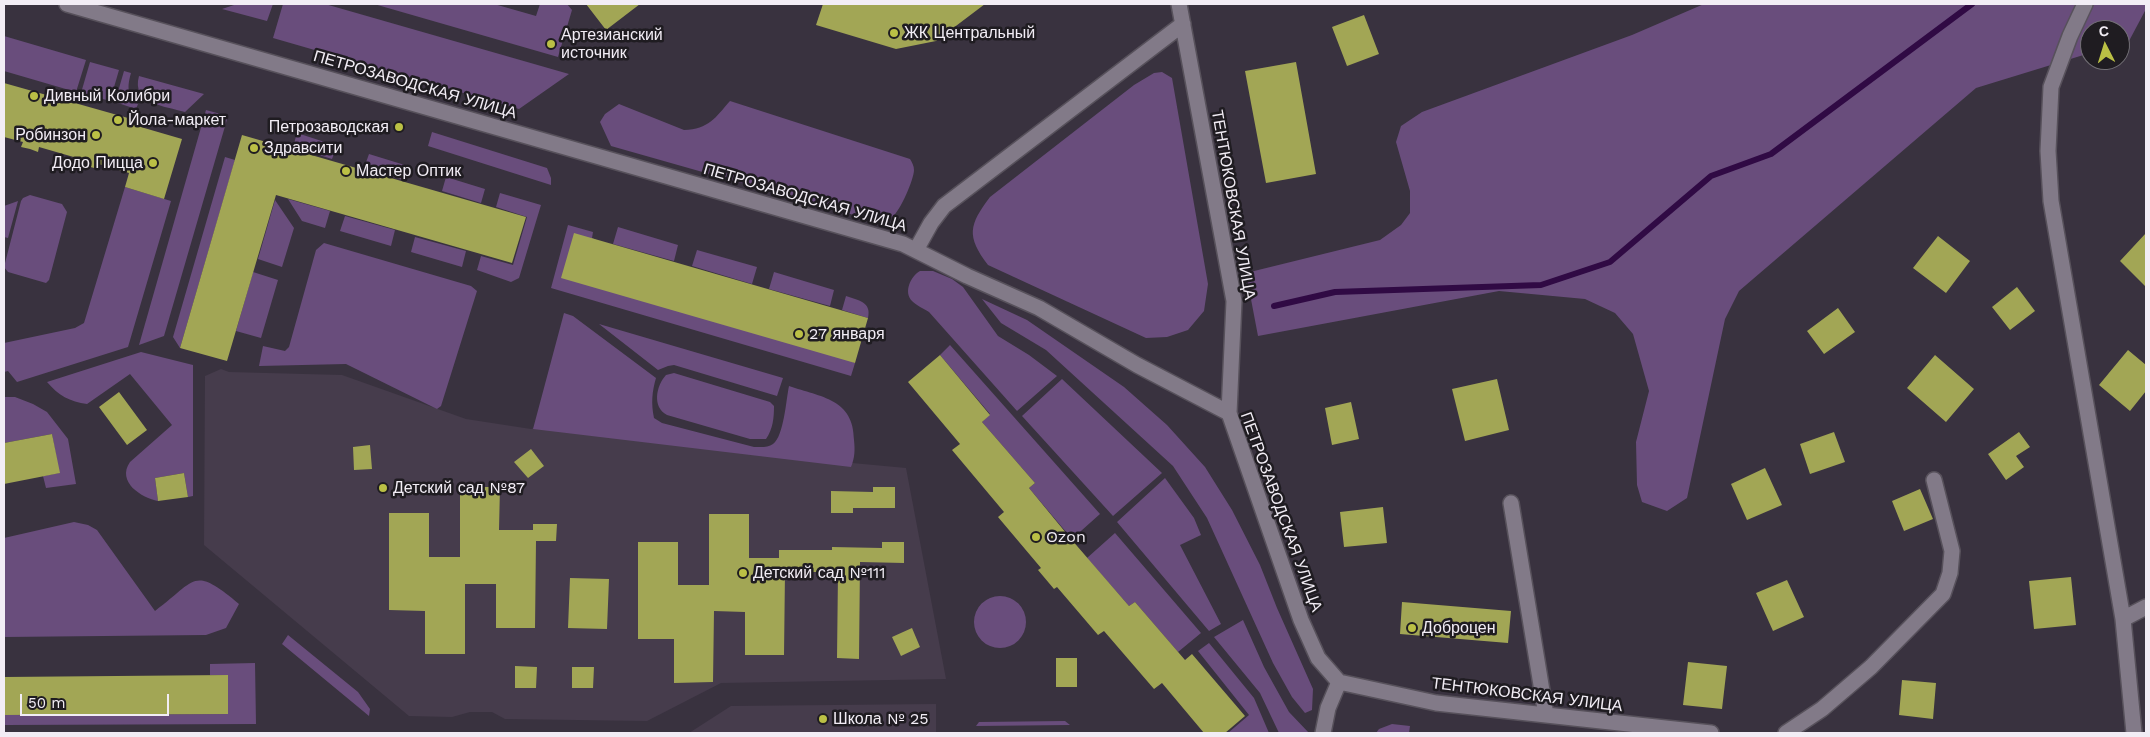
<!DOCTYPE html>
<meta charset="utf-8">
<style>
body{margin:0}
#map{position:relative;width:2150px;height:737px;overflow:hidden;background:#39323f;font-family:"Work Sans",sans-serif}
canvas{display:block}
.frame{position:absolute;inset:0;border:5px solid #f2edf5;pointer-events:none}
.north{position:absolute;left:2080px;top:20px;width:50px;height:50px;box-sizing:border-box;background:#1f1c21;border:1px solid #737076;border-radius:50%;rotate:355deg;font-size:14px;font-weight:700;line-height:20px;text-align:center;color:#f2edf5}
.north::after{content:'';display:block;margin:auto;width:18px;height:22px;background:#bbc045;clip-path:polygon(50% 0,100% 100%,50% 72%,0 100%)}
.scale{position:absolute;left:20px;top:694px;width:149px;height:22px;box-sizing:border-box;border:2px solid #f2edf5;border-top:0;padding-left:6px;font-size:15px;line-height:18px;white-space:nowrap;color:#f2edf5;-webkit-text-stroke:4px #1f1c21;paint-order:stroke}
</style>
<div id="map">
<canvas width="2150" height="737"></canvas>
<div class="frame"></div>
<div class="north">С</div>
<div class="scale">50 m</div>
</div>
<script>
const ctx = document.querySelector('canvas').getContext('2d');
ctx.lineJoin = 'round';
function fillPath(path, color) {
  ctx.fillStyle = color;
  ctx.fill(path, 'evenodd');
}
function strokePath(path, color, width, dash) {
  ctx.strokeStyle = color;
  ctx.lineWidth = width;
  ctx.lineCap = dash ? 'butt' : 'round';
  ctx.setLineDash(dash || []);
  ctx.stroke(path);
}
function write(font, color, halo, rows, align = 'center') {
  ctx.font = font + ' "Work Sans",sans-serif';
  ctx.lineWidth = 5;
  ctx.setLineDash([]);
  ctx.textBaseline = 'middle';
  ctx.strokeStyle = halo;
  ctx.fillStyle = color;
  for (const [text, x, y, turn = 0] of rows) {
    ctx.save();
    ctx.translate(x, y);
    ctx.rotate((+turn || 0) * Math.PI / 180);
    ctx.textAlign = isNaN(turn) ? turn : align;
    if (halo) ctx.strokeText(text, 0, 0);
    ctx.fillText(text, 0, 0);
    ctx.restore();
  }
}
const built = new Path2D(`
 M221,369L229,372L342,375L466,419L531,429L539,427L734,452L906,468L946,679L721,683L647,721L505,719L492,712H470L452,717L409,716L204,545L205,376Z
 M936,704V733H689L731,706Z`);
const green = new Path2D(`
 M237,4H273L267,21L222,9Z
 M283,4H325L569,74L519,109L273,38Z
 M374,4H494L536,16L540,4H567L572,10L558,57Z
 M1704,4H2146V9L2129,41L2120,44V30H2090V53L1976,88L1739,291L1725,319L1687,498L1667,511L1642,502L1637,485L1636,442L1649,391L1633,334L1615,313L1585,299L1499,291L1258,336L1246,273L1380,240L1401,225L1410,213V191L1396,142L1401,126L1422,112L1632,35Z
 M4,36L86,60L76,92L4,71Z
 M90,62L119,70L110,101L81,93Z
 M124,71L131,73C127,87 127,95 138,104L136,109L115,102Z
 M1162,72L1172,78L1208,284L1204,311L1188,330L1167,337L1146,338L988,265C966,236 969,225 990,197L1134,85L1154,73Z
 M139,76L204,94L185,112C165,106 131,104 139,76Z
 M730,101L910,159C912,162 914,166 914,170C914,179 900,212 892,217C885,222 876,220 868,219L611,146L600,122L605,114L619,104L684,130C709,129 715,118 730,101Z
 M206,110L228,116L164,336L139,345Z
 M432,132L547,168L551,178V185L428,146Z
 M297,133L337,146L332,159L293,147Z
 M369,154L408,166L403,180L364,168Z
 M225,157L235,160L180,348L173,337Z
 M446,177L485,189L481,203L442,191Z
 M125,187L171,201L128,347L17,382L8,371L4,372V343L75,328L84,323Z
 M500,193L541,205L519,278L511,282L477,270L481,256L513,265L527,217L496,207Z
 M30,195L62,204L67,212L49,280L46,283L8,272L4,267L21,201L23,198Z
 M288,199L330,211L325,228L302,221Z
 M275,200L294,228L282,267L258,259Z
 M18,201L8,238L4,237V206Z
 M345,216L395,230L391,246L340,231Z
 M568,225L593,232L592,238L855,363L851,376L551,288Z
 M618,227L678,245L674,261L613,244Z
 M415,237L466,251L462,267L411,252Z
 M324,243L471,286L477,291L441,406L437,409L346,364L259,366L263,346L285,351L289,347L316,250Z
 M697,250L757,267L752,284L692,266Z
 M920,271H933L952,279L963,287L998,336L1029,355L1057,376L1017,411L929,312C924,309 916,305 912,301C903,292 911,276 920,271Z
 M253,272L278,280L261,338L236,331Z
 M774,272L834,290L830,306L769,289Z
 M846,296C858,300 872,302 868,318L842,310Z
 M982,299L1027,320L1124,387L1167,425L1205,467L1232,510L1260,565L1277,608L1313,689L1312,710L1305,713L1292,697L1273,663L1207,518L1173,466L1046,350L1001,323Z
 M564,313L573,316L656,378C652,392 651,403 654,418L662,423L754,447C760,447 768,448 773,444C784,436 786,400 789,386C821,397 854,399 854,440C855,450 855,457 851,467L533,429Z
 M599,324L783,378L777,396L674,365L668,366L658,370Z
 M950,345L1100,514L1072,539L1029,488L1035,483L982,422L990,414L940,355Z
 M141,352L193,365V496L188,497L184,473L155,478L158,501C142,498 116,482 130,462L172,425L130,374L87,404C70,402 58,395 47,382Z
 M674,373L770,402L774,406C774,418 773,429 766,439H750L667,415C652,407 656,386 666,375Z
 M1062,379L1162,473L1113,516L1022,416Z
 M4,397H15L33,404L47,412L68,439L76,484L46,488L43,476L59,473L52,434L4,443Z
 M1165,478L1194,518L1201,535L1180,545L1221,624L1209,631L1117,522Z
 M74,522L88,525L97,530L155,611C197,580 192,565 239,604L226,628L206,635L4,637V538Z
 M1115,533L1201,633L1178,652L1135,602L1129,606L1087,558Z
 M974 622a26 26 0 1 1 52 0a26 26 0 1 1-52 0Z
 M1243,620L1264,667L1289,712L1309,733H1279L1260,693L1214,637Z
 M288,635L358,692L370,709L369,716L282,644Z
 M1209,643L1254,698L1269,733H1228L1249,715L1198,651Z
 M255,663L256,724L4,725V715L228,714V675H210V664Z
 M1065,721L1070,725L976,726L979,722Z
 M1392,724L1410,726L1409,733H1376L1379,729Z`);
const stream = new Path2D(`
 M1274,306L1335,292L1541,285L1610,262L1711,176L1771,154L1972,4`);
const building = new Path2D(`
 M586,4H640L606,30Z
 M823,4H985L936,41L896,49L816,25Z
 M1364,15L1379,54L1347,66L1332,27Z
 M1296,62L1316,174L1266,183L1245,71Z
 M4,83L128,118L127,123L182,139L164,199L125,187L129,173L95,163L94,168L84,165L76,162L77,158L39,147L38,152L30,149L21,147L23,142L4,137Z
 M242,135L526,217L512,263L276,195L227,361L180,348Z
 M574,233L868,318L855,363L561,278Z
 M2146,233V287L2120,261Z
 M1938,236L1970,261L1946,293L1913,268Z
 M2017,287L2035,311L2010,330L1992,307Z
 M1838,308L1855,332L1824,354L1807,331Z
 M2128,350L2146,365V391L2130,411L2099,385Z
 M940,355L990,415L982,422L1035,483L1029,488L1071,539L1129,606L1135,602L1185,660L1192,654L1245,716L1225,733H1204L1162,683L1154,689L1104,631L1098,635L1057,587L1054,589L1038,570L1041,568L998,517L1004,512L952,450L960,444L908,382Z
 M1935,355L1974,389L1946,422L1907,388Z
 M1497,379L1509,430L1465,441L1452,389Z
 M119,392L147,430L127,445L99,407Z
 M1351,402L1359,439L1332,445L1325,408Z
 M1834,432L1845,462L1810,474L1800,444Z
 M2019,432L2030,447L2016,456L2024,467L2006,480L1988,454Z
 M52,434L60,473L4,484V443Z
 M370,445L372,469L354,470L353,447Z
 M531,449L544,466L528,478L514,462Z
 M1765,468L1782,505L1747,520L1731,484Z
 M184,473L188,497L158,501L155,478Z
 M460,487H500L499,530H533V524H557L556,541H536L535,628H496V584H465V654H425V611L389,610V513H429V557H460Z
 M873,487H895V508H853V513H831V491L873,492Z
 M1920,489L1933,519L1904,531L1892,501Z
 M1383,507L1387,543L1344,547L1340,512Z
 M709,514H749V558H779V550H832V547L882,548V542H904V563L860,562L859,659L837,658L838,572H785L784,655H745V612L714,611L713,682L674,683V639H638V542H678V585H709Z
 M2071,577L2076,625L2034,629L2029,581Z
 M570,578L609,579L607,629L568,628Z
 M1787,580L1804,617L1773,631L1756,593Z
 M1402,602L1511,611L1508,643L1400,634Z
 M912,628L920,647L901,656L892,637Z
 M1056,658H1077V687H1056Z
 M1688,662L1727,666L1722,709L1683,705Z
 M515,666L537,667L536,688H515Z
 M572,667H594L593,688H572Z
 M228,675V714L4,715V677Z
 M1902,680L1936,683L1933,719L1899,715Z`);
const minor = new Path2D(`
 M67,4L903,244L967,276L1039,308L1137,365L1229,413
 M1179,4L1234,301L1229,413L1301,620L1318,658L1339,682
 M2085,4L2070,36L2051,87L2048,151L2051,201L2123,619L2134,733
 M916,250L931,223L944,206L1183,24
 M1511,503L1546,715
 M2123,619L2146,607
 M1339,682L1436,703L1711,733
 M1323,733L1328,708L1339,682
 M1786,733L1822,709L1871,667L1943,594L1950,573L1952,551L1934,480`);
const markers = [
 [894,33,5,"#bbc045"],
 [551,44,5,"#bbc045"],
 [34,96,5,"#bbc045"],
 [118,120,5,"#bbc045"],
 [399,127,5,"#bbc045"],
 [96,135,5,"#bbc045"],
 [254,148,5,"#bbc045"],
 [153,163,5,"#bbc045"],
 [346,171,5,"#bbc045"],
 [799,334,5,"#bbc045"],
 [383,488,5,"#bbc045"],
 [1036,537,5,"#bbc045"],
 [743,573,5,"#bbc045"],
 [1412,628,5,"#bbc045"],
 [823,719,5,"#bbc045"]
];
const poiNames = [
 ["ЖК Центральный",904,33],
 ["Артезианский",561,35],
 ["источник",561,53],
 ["Дивный Колибри",44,96],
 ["Йола-маркет",128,120],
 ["Петрозаводская",389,127,"right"],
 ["Робинзон",86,135,"right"],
 ["Здравсити",264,148],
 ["Додо Пицца",143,163,"right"],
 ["Мастер Оптик",356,171],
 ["27 января",809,334],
 ["Детский сад №87",393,488],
 ["Ozon",1046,537],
 ["Детский сад №111",753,573],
 ["Доброцен",1422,628],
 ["Школа № 25",833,719]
];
const streetNames = [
 ["ПЕТРОЗАВОДСКАЯ УЛИЦА",415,85,16],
 ["ПЕТРОЗАВОДСКАЯ УЛИЦА",805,198,16],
 ["ТЕНТЮКОВСКАЯ УЛИЦА",1233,205,80],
 ["ПЕТРОЗАВОДСКАЯ УЛИЦА",1281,512,70],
 ["ТЕНТЮКОВСКАЯ УЛИЦА",1527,695,7]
];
fillPath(built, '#463c4c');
fillPath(green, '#694d7c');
strokePath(stream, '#300a44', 6);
fillPath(building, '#a2a655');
strokePath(minor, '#57515b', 18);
strokePath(minor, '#827a88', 15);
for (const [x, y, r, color] of markers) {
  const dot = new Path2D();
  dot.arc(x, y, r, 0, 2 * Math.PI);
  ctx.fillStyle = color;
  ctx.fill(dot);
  strokePath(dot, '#1f1c21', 2);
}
write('16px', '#f2edf5', '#1f1c21', poiNames, 'left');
write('16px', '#f2edf5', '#1f1c21', streetNames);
</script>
